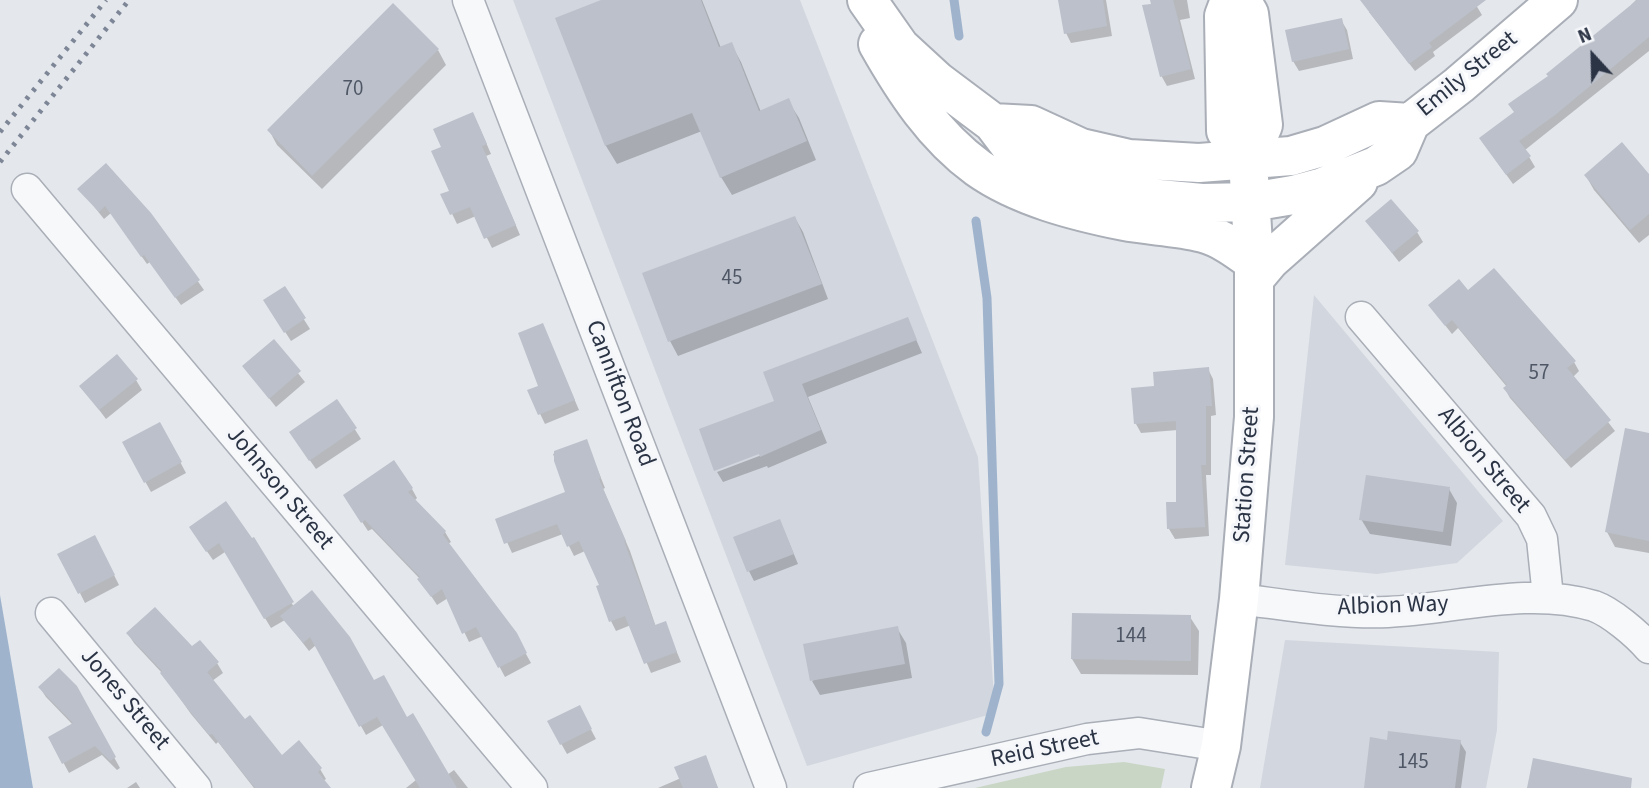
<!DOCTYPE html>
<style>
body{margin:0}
#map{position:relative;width:1649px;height:788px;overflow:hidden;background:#e4e7ec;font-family:"Source Sans 3",sans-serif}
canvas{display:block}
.north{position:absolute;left:1558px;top:21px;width:70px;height:70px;-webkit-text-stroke:5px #f4f6f9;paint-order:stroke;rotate:338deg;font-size:19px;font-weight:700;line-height:28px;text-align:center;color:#2b3445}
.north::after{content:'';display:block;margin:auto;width:24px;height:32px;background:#2b3445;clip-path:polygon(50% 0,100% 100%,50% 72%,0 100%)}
</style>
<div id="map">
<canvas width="1649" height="788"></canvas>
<div class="north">N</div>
</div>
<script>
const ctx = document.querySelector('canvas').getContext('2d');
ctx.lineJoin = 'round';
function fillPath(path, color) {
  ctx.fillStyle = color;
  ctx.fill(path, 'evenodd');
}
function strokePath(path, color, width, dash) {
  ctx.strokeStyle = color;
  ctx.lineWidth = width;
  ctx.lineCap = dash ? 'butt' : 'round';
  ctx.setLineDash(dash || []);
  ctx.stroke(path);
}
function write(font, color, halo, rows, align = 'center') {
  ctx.font = font + ' "Source Sans 3",sans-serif';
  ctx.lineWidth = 6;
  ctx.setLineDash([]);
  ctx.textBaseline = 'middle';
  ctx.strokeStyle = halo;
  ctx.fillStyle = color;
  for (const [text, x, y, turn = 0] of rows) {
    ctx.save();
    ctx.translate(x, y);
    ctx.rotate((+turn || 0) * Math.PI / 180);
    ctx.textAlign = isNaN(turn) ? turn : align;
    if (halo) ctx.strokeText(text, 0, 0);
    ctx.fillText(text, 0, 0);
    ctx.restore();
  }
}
const built = new Path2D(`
 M513,0H800L978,457L995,713L807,766Z
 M1314,295L1503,521L1457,563L1377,574L1285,565Z
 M1285,640L1499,652L1497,730L1486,788H1260Z`);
const green = new Path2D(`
 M1124,762L1165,769L1161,788H975L1066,767Z`);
const water = new Path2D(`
 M0,595L33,788H0Z`);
const shadow = new Path2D(`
 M606,0H702L721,48L731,44L741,62L761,112L788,101L799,118L816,160L732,195L721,177L702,131L617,164L606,146L557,19Z
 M1060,0H1106L1112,36L1071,43L1066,33Z
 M1152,0H1187L1190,18L1180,20L1195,79L1167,86L1162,77L1144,7L1153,5Z
 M1374,0H1473L1482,15L1433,52L1435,56L1415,71L1369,12Z
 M1636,0H1649V51L1525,150L1535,167L1513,184L1487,148L1515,113L1550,77L1632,7L1631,5Z
 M1341,20L1347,30L1353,59L1299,71L1293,61Z
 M438,50L446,65L322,189L277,145L269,130Z
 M478,124L491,154L486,156L520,235L492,248L476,216L457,224L443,195L451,192L443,148Z
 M1586,176L1649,177V235L1639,243L1594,190Z
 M80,189L150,214L204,290L181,305L150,262L147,264L111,213L104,219Z
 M795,218L803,232L828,299L678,356L670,341L645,274Z
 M1367,221L1417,232L1423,242L1399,262Z
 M284,288L310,329L291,341L271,310Z
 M1430,306L1574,362L1579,371L1573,377L1615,431L1571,468L1510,398L1505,389L1507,387L1458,328L1452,334Z
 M907,319L922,353L808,397L827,443L768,468L767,466L723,482L717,472L767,453L776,402L765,373Z
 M543,326L579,410L545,424L529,391L540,387Z
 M273,342L305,382L276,407L244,367Z
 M1208,369L1213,379L1216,415L1211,416V475H1206L1209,536L1175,539L1169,529L1178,503V430L1141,433L1136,424L1156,388Z
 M136,380L142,390L106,419L81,386Z
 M337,401L361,439L316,469L297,442Z
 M160,424L186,473L151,492L124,443Z
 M1649,434V553L1615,547L1607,532Z
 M586,441L605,488L603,489L630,551L656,627L665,624L681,662L651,673L631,625L616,631L611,621L601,586L585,551L574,556L563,534L512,553L497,520L568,493L553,454Z
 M412,489L417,498L414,501L445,532L451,542L448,544L515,634L531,663L505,677L483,636L469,642L448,598L437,605L420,579L372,529L368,531L351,505Z
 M1449,489L1457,503L1451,546L1370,534L1361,519Z
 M780,521L798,564L754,581L749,571Z
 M197,537L253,539L294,607L374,682L406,719L447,775L454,770L468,788H406L416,780L383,725L366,735L316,645L309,651L285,620L271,628L225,552L213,560Z
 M100,547L119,585L85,603L80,593Z
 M1190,617L1199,631L1198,675L1081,674L1072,659Z
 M897,628L906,643L912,678L820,695L812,681Z
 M128,634L192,648L217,663L223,673L212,681L245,721L282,757L320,769L326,779L323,781L329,788H254L218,742L216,744L191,714L162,673L134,643Z
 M75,687L120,768L117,770L102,755L69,773L50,738L73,725L46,697L40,688Z
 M579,707L596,739L567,754L549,722Z
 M1389,742H1460L1466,752L1461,788H1366Z
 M705,757L718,788H658L681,778Z
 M136,782L140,788H127Z`);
const stream = new Path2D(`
 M954,0L959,36
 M976,221L987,298L999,684L986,732`);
const building = new Path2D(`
 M601,0H701L719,47L732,42L759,111L789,98L807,141L720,178L692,113L605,146L555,18Z
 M1058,0H1103L1107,26L1064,34Z
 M1150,0H1173L1191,69L1160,77L1142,5L1151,4Z
 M1360,0H1486L1429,43L1432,47L1409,64Z
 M1637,0H1649V37L1555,115L1519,141L1531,156L1506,175L1479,138L1514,112L1508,104L1548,76L1546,74Z
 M393,3L439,49L312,176L267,130Z
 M1342,18L1349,49L1292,62L1285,30Z
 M473,112L487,144L482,146L516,225L484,239L470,207L450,215L440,194L449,191L431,151L441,147L433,129Z
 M1622,142L1649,174V214L1630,230L1584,175Z
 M106,163L151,213L200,280L175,298L144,255L141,257L105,206L99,212L77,189Z
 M1391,199L1419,231L1392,253L1365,221Z
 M795,216L822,284L668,342L642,273Z
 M1494,268L1576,361L1567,368L1611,420L1565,460L1503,388L1507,385L1452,320L1445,326L1428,305L1459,279L1468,290Z
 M285,286L306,318L284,333L263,300Z
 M908,317L917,340L802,384L821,430L760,457L759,454L714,471L699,429L774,401L763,372Z
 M543,323L575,400L538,415L527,390L538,386L518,333Z
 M274,339L301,371L269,399L242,366Z
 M117,354L138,379L99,410L79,386Z
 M1209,367L1212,406H1206V465H1201L1205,527L1167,529L1166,502H1176V421L1134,424L1131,388L1154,386L1153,372Z
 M337,399L357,428L309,461L289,432Z
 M160,422L182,462L144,483L122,442Z
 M1625,428L1649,433V541L1605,532Z
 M587,439L601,478L599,479L626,541H624L655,625L666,621L677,652L644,664L625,616L609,622L596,586L599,585L579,541L567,547L557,524L504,544L495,519L565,492L554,461V451Z
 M394,460L413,488L408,492L446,531L443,535L517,633L527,653L498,668L476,627L462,634L442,589L431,597L417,579L420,577L365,520L361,523L343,495Z
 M1366,475L1450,487L1443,532L1359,520Z
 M226,501L252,538L254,537L294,602L264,619L219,543L206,552L189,527Z
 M780,519L794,554L747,572L733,537Z
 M95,535L115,575L78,594L57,554Z
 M312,590L350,637L374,680L384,675L407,717L413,713L457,788H420L377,717L359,727L310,637L303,643L280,616Z
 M155,607L192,646L200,640L219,662L207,672L245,719L250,715L282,755L299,740L322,768L318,772L331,788H255L212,734L209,735L184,704L160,673L162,671L126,633Z
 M1072,613L1191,615V661L1071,659Z
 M898,626L905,664L810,681L803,644Z
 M59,668L77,686L116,757L110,761L95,746L62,764L48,737L73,723L38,687Z
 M580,705L592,729L560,745L547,721Z
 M1388,731L1461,740L1455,788H1364L1370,737L1387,740Z
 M706,755L718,788H683L674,767Z
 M1533,758L1632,778L1631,788H1527Z`);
const street = new Path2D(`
 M468,0L771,788
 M27,189L532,788
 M1361,317L1531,516L1542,539L1548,597
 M1239,599C1288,605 1338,614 1388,612C1455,609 1529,586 1594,606C1611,612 1637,634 1649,648
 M51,613L196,788
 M869,788L1087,739L1139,733L1221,746`);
const secondary = new Path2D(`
 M867,0L900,47L937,81L993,123L1018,156L1071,182L1126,196L1202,203L1251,202L1293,195L1323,187L1376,166L1398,151L1410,123L1459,85L1558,0
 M1230,0L1224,16L1226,131L1248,160
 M878,44C904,90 934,136 978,168C1019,197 1075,211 1124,221C1150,226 1177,226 1203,233C1222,238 1239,251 1254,262
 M993,123L1031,125L1081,148L1129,159L1199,163L1291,156L1325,146L1379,121L1410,123
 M1254,279L1270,260L1358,182
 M1211,788L1221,746L1239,599L1254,417V262L1248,160L1263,125L1249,14L1241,0`);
const rail = new Path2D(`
 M0,132L106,0
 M0,162L129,0`);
const numberNames = [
 ["70",353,90],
 ["45",732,279],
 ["57",1539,374],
 ["144",1131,637],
 ["145",1413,763]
];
const streetNames = [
 ["Emily Street",1468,75,-39],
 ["Cannifton Road",619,394,69],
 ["Albion Street",1483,461,50],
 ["Station Street",1248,475,-86],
 ["Johnson Street",279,489,50],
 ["Albion Way",1393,607,-2],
 ["Jones Street",124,700,50],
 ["Reid Street",1045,750,-12]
];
fillPath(built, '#d2d6de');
fillPath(green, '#c9d6c5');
fillPath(water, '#9fb4cc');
fillPath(shadow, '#0003');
strokePath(stream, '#9fb4cc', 9);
fillPath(building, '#bbc0ca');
strokePath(street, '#a9aeb7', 33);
strokePath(secondary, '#a9aeb7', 42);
strokePath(street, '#f7f8fa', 30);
strokePath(secondary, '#fff', 38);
strokePath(rail, '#7d8696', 5, [3.5, 7]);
write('21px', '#4f5766', null, numberNames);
write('24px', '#2b3445', '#f4f6f9', streetNames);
</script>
